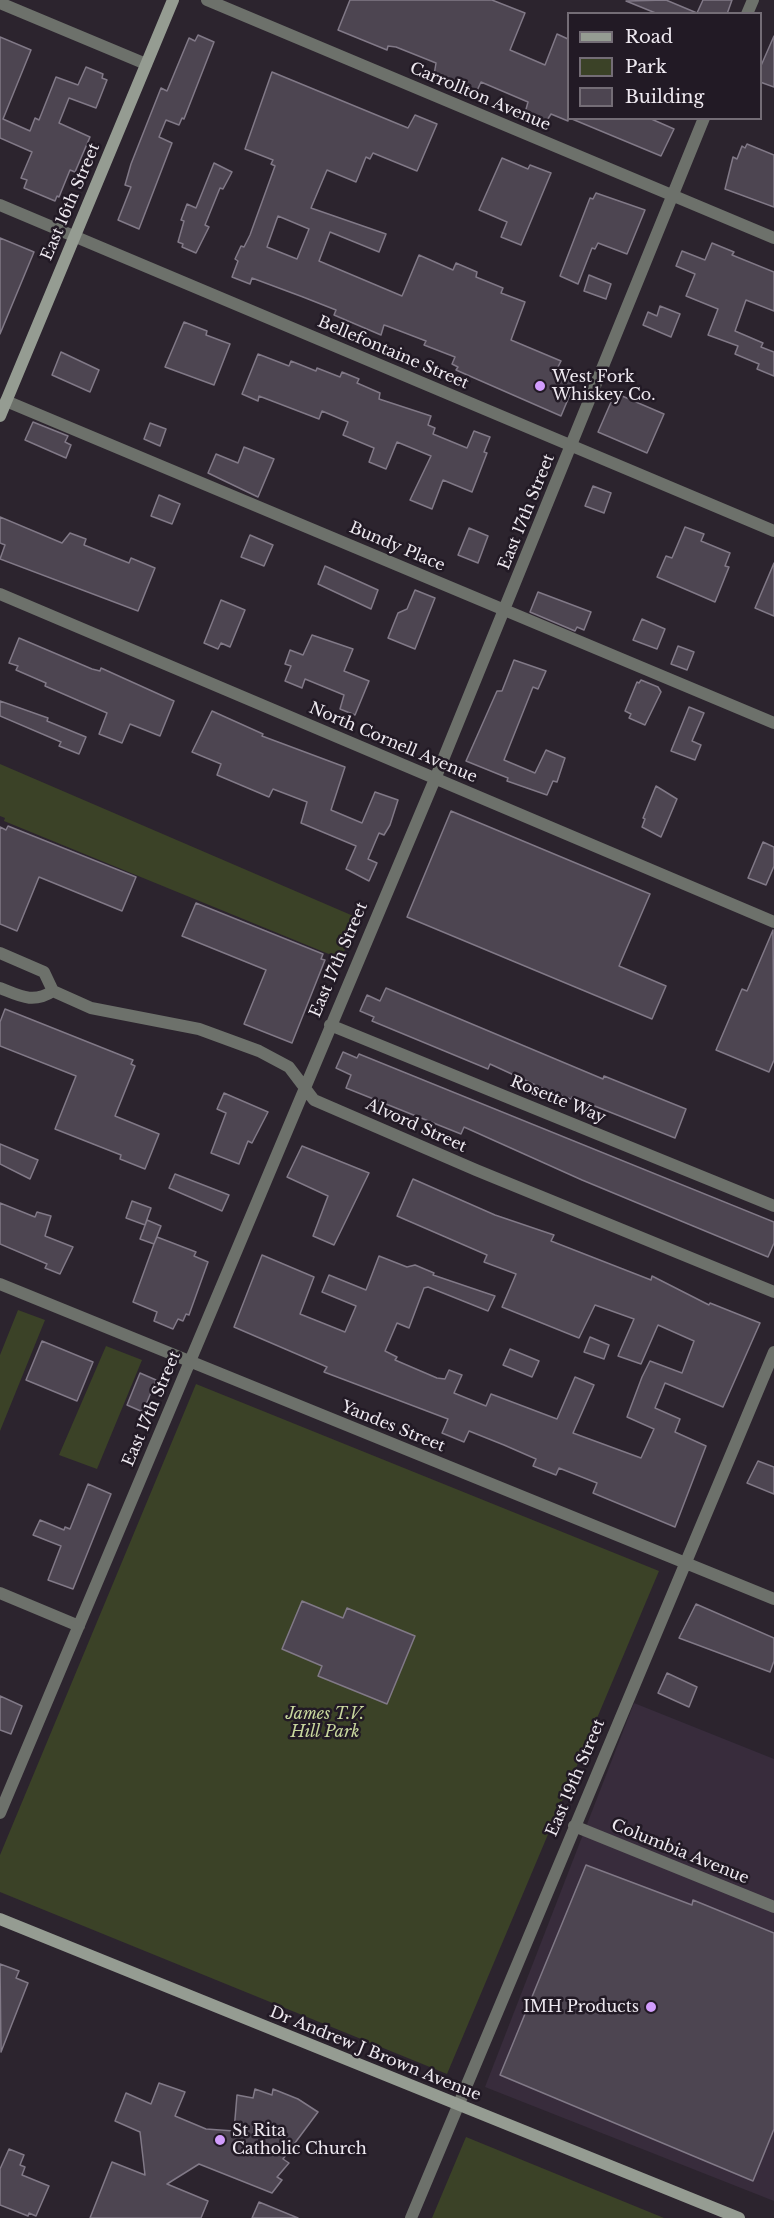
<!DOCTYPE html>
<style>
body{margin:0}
#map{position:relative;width:774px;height:2218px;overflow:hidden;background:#2c242e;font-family:"Libre Baskerville",serif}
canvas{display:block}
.legend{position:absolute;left:567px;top:12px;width:195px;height:108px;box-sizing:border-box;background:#221a25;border:2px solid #746d76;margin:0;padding:8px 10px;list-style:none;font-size:18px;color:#eee9f0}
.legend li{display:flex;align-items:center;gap:12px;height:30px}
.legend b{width:30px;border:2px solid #746d76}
</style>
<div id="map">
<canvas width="774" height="2218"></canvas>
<ul class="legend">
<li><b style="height:8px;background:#959c92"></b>Road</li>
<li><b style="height:16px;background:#3b4227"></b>Park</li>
<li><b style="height:16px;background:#4d4551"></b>Building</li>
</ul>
</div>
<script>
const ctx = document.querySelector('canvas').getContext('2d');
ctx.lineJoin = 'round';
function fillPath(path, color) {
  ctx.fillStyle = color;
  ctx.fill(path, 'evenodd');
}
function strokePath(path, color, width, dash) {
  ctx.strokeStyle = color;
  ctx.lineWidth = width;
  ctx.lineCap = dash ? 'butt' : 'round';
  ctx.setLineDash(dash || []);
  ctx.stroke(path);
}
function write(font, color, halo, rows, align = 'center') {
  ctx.font = font + ' "Libre Baskerville",serif';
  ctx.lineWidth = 5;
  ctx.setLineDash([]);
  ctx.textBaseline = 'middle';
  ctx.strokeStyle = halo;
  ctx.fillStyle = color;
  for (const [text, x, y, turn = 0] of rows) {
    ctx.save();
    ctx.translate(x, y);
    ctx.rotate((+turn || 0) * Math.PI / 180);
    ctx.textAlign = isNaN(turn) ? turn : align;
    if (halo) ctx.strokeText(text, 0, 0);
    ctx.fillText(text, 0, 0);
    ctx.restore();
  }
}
const built = new Path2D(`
 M634,1703L774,1759V2201L485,2087Z`);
const green = new Path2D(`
 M0,764L358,918L341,959L4,821L5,818L0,816Z
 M18,1310L45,1320L0,1431V1355Z
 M106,1346L142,1360L97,1469L59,1455Z
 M196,1384L659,1571L447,2074L0,1892V1855Z
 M466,2137L664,2218H432Z`);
const building = new Path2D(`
 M350,0H492L525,13L510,50L545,65L557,34L568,39V121L551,114L546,122L525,113L528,102L481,82L476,93L434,75L436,63L396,47L388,46L387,50L338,30Z
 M666,0L697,13L703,0H732L727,14H658L626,1Z
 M198,35L214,42L184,119L182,118L179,125L166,120L159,137L172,143L139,229L118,220L131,187L125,185L131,164L161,88L167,91L189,38L195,41Z
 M774,36V87L760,82V68Z
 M0,37L31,50L3,119L30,131L35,118L39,120L56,77L78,85L86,67L103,74L102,78L107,80L96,108L69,98L59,123L90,137L75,172L70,170L59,197L57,196L55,201L24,188L27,180L21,178L32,152L0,138Z
 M272,72L408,128L415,115L437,124L417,171L373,153L370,159L366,157L356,182L327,170L311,208L386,234L379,252L330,232L319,261L402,296L419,255L453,270L456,263L477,272L476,277L503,288L501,293L525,302L511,340L561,361L556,371L576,380L561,416L456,370L458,367L452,364L455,357L424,345L426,341L387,326L384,325L381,335L334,315L336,310L303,297L252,278L250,284L232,277L238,261L235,259L241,246L244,247L250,235L275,166L271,164L273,160L245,149ZM278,216L309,229L297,259L267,247Z
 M649,118L674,129L661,156L572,119Z
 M747,144L774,155V207L725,189L733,157L737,159L742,146L745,148Z
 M502,158L528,169L530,165L551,173L521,245L501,237L507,222L479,210Z
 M214,163L232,172L223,189L220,188L205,225L209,227L196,253L182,247L183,244L178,242L184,221L181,220L187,204L196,208Z
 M596,193L645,210L627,254L598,243L595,249L592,248L578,284L560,276L590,198L593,199Z
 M0,238L34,252L0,334Z
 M712,243L734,252L732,255L774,272V311L746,300L735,331L763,343L761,347L774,352V376L757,369L759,364L735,354L738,346L708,335L718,309L686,296L695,274L676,266L682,251L705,260Z
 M589,275L611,284L606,299L584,291Z
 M660,306L680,314L671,337L643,325L648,312L657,316Z
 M184,322L207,331L206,335L230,344L214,385L165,367Z
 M61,352L99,370L90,392L52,375Z
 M258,354L289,366L291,361L316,371L317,368L340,377L342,372L359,379L357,383L380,393L379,399L431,416L428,425L435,428L433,434L467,448L474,431L490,437L484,452L487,453L472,492L443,480L432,509L410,500L431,456L397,442L386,469L369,462L374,448L343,435L348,422L322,411L319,419L259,396L258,401L242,394Z
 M615,393L664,414L647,453L598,432Z
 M33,422L68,436L65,442L71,445L66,458L25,440Z
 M150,423L166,429L160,446L144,439Z
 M244,447L274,459L258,497L208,473L216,454L238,463Z
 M593,486L611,493L604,513L585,506Z
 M159,495L180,504L172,524L151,516Z
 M0,517L62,543L70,533L86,539L84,545L129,563L131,558L155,568L138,611L0,559L5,545L0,543Z
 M685,527L704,534L701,541L730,553L725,566L729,567L715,602L657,577L666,556L672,558Z
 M469,528L488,536L478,563L458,555Z
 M250,535L273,545L264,566L241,557Z
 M774,563V616L755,608Z
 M325,566L378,590L371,609L318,584Z
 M415,590L435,598L415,649L388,638L398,613L407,609Z
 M538,592L591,612L584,630L577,627L575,631L530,612Z
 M221,600L245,610L230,647L221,643L218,649L204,643Z
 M642,619L665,629L657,649L633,640Z
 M312,635L353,649L344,671L369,681L355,715L340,709L344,695L305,679L302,688L285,681L291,666L285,664L290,650L303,655Z
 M19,638L92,669L100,671L101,668L174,701L160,736L130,724L122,743L99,734L107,713L45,686L46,683L16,670L18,666L9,663Z
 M678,646L694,652L687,670L671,664Z
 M514,660L546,671L538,689L533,687L504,760L535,773L546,750L565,758L557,782L553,781L547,795L507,781L508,778L466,761L497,691H502Z
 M641,680L658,687L661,692L645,725L629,718L631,714L625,711L637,682L639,683Z
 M0,701L48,718L47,721L86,737L79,754L59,746L61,742L0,716Z
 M689,707L704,713L692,741L701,745L695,760L671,751Z
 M212,711L263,734L262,736L345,767L331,810L362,823L375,792L398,800L390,825L384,835L379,833L368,859L377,863L369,881L346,869L356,846L301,823L307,802L273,789L269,797L217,775L221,764L192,752Z
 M656,786L677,799L661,837L642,827L645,819L643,818Z
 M451,811L650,894L619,966L666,986L652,1019L407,917Z
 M8,826L136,877L122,911L39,877L17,931L0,924V827L6,830Z
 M763,842L774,847V866L766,885L748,878Z
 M196,903L323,954L321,959L325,960L292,1043L244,1024L266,970L182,936Z
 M773,930L774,1060L769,1072L716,1050L742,989L747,991Z
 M386,988L603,1079L604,1076L686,1109L675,1138L572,1097L571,1099L553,1093L490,1064L488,1069L372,1021L374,1017L360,1011L367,995L380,1001Z
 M5,1009L133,1060L131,1064L135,1066L115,1116L159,1134L145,1169L120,1159L121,1155L55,1129L76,1076L0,1046V1022Z
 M343,1052L357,1058L359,1054L774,1222V1243L768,1257L582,1180L464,1127L461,1134L346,1088L351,1075L336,1068Z
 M224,1093L268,1112L252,1143L248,1141L239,1164L211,1153L226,1113L217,1109Z
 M0,1144L38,1160L30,1179L0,1164Z
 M302,1146L369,1173L334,1245L313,1236L328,1196L287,1177Z
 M175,1174L229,1195L222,1211L169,1188Z
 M413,1179L495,1215L554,1235L551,1241L651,1280L652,1276L709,1305L710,1303L760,1323L723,1407L665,1383L655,1408L680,1419L675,1432L706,1446L675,1527L593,1493L597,1483L559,1468L556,1475L533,1466L536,1459L504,1445L469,1431L464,1442L442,1433L448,1419L324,1372L327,1367L234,1327L262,1255L314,1277L300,1314L345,1332L356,1306L322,1292L329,1275L366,1290L379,1256L407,1267L415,1265L434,1273L433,1275L495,1296L488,1311L428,1287L424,1288L409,1328L397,1323L385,1351L397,1357L395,1360L437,1378L445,1379L449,1370L462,1375L454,1393L486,1406L491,1394L557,1419L575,1377L594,1385L573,1433L641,1458L654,1429L627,1417L642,1377L650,1361L682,1373L694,1341L658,1325L641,1364L618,1356L634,1319L595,1305L579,1338L502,1307L516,1274L484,1262L487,1255L397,1216Z
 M132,1201L151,1208L145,1225L126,1218Z
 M0,1203L35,1217L37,1212L51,1216L45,1236L73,1247L60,1274L45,1268L47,1264L0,1244Z
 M147,1220L161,1226L154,1244L157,1237L196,1252L194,1256L208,1262L189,1315L186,1314L183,1321L178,1319L173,1329L154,1321L157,1312L133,1302L154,1244L140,1239Z
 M590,1337L609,1345L604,1359L584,1352Z
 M42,1341L93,1362L77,1401L26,1380Z
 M510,1349L539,1361L532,1377L503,1365Z
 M140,1373L156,1380L143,1412L127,1405Z
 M758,1461L774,1467V1494L747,1483Z
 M88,1484L111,1494L73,1589L48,1580L61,1546L33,1535L40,1520L64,1530L65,1527L70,1529Z
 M302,1601L343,1618L347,1608L415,1636L387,1704L318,1676L322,1666L282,1649Z
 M696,1604L774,1638V1661L770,1672L679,1638Z
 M667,1673L697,1687L689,1707L658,1693Z
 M0,1696L22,1706L11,1734L0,1730Z
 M586,1865L692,1905L693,1900L774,1933V2129L753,2181L500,2075Z
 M0,1964L19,1971L16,1978L28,1983L1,2052Z
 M159,2083L185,2092L175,2116L206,2129L234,2131L237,2095L253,2098L255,2089L272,2095L273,2089L298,2099L318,2112L283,2159L289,2163L277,2177L282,2180L272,2193L199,2164L167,2184L208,2201L201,2218H90L112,2162L145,2175L140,2132L115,2121L126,2093L151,2104Z
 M9,2149L24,2155L20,2165L25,2167L22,2175L49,2186L36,2216L29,2213L28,2216L0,2205V2169Z
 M259,2202L298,2218H252Z`);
const minor = new Path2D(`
 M207,0L774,238
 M0,3L146,64
 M747,14L753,0
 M0,205L774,531
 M6,401L774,723
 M0,594L774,922
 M0,953L44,972L53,991
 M0,988C20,996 33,1004 53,991
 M53,991L91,1008L199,1029L259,1051L289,1067L314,1100L476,1170L774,1292
 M330,1025L774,1206
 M0,1284L774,1599
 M0,1593L79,1626
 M0,1813L440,767L704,118
 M574,1826L774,1907
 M411,2218L774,1352`);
const secondary = new Path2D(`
 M0,416L173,0
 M0,1919L739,2218`);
const markers = [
 [540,386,6,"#d29dfd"],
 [651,2007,6,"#d29dfd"],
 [220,2140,6,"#d29dfd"]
];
const streetNames = [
 ["Carrollton Avenue",480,97,23],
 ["East 16th Street",71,202,-67],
 ["Bellefontaine Street",393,353,23],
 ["East 17th Street",527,512,-68],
 ["Bundy Place",397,547,23],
 ["North Cornell Avenue",393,743,23],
 ["East 17th Street",339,960,-67],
 ["Rosette Way",558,1100,22],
 ["Alvord Street",416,1126,24],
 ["East 17th Street",152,1409,-67],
 ["Yandes Street",393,1427,22],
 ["East 19th Street",576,1778,-67],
 ["Columbia Avenue",680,1852,22],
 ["Dr Andrew J Brown Avenue",375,2054,22]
];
const poiNames = [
 ["West Fork",552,377],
 ["Whiskey Co.",552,395],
 ["IMH Products",639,2007,"right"],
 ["St Rita",232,2131],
 ["Catholic Church",232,2149]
];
const parkNames = [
 ["James T.V.",325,1714],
 ["Hill Park",325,1732]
];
fillPath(built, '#382c3c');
fillPath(green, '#3b4227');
fillPath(building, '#4d4551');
strokePath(building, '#817987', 1.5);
strokePath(minor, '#6d716b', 12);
strokePath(secondary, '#959c92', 12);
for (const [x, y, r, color] of markers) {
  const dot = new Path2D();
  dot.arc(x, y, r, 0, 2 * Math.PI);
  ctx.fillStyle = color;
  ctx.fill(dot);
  strokePath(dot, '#221a25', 2);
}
write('16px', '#eee9f0', '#221a25', streetNames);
write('16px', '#eee9f0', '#221a25', poiNames, 'left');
write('italic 16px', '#c8d79e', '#221a25', parkNames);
</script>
